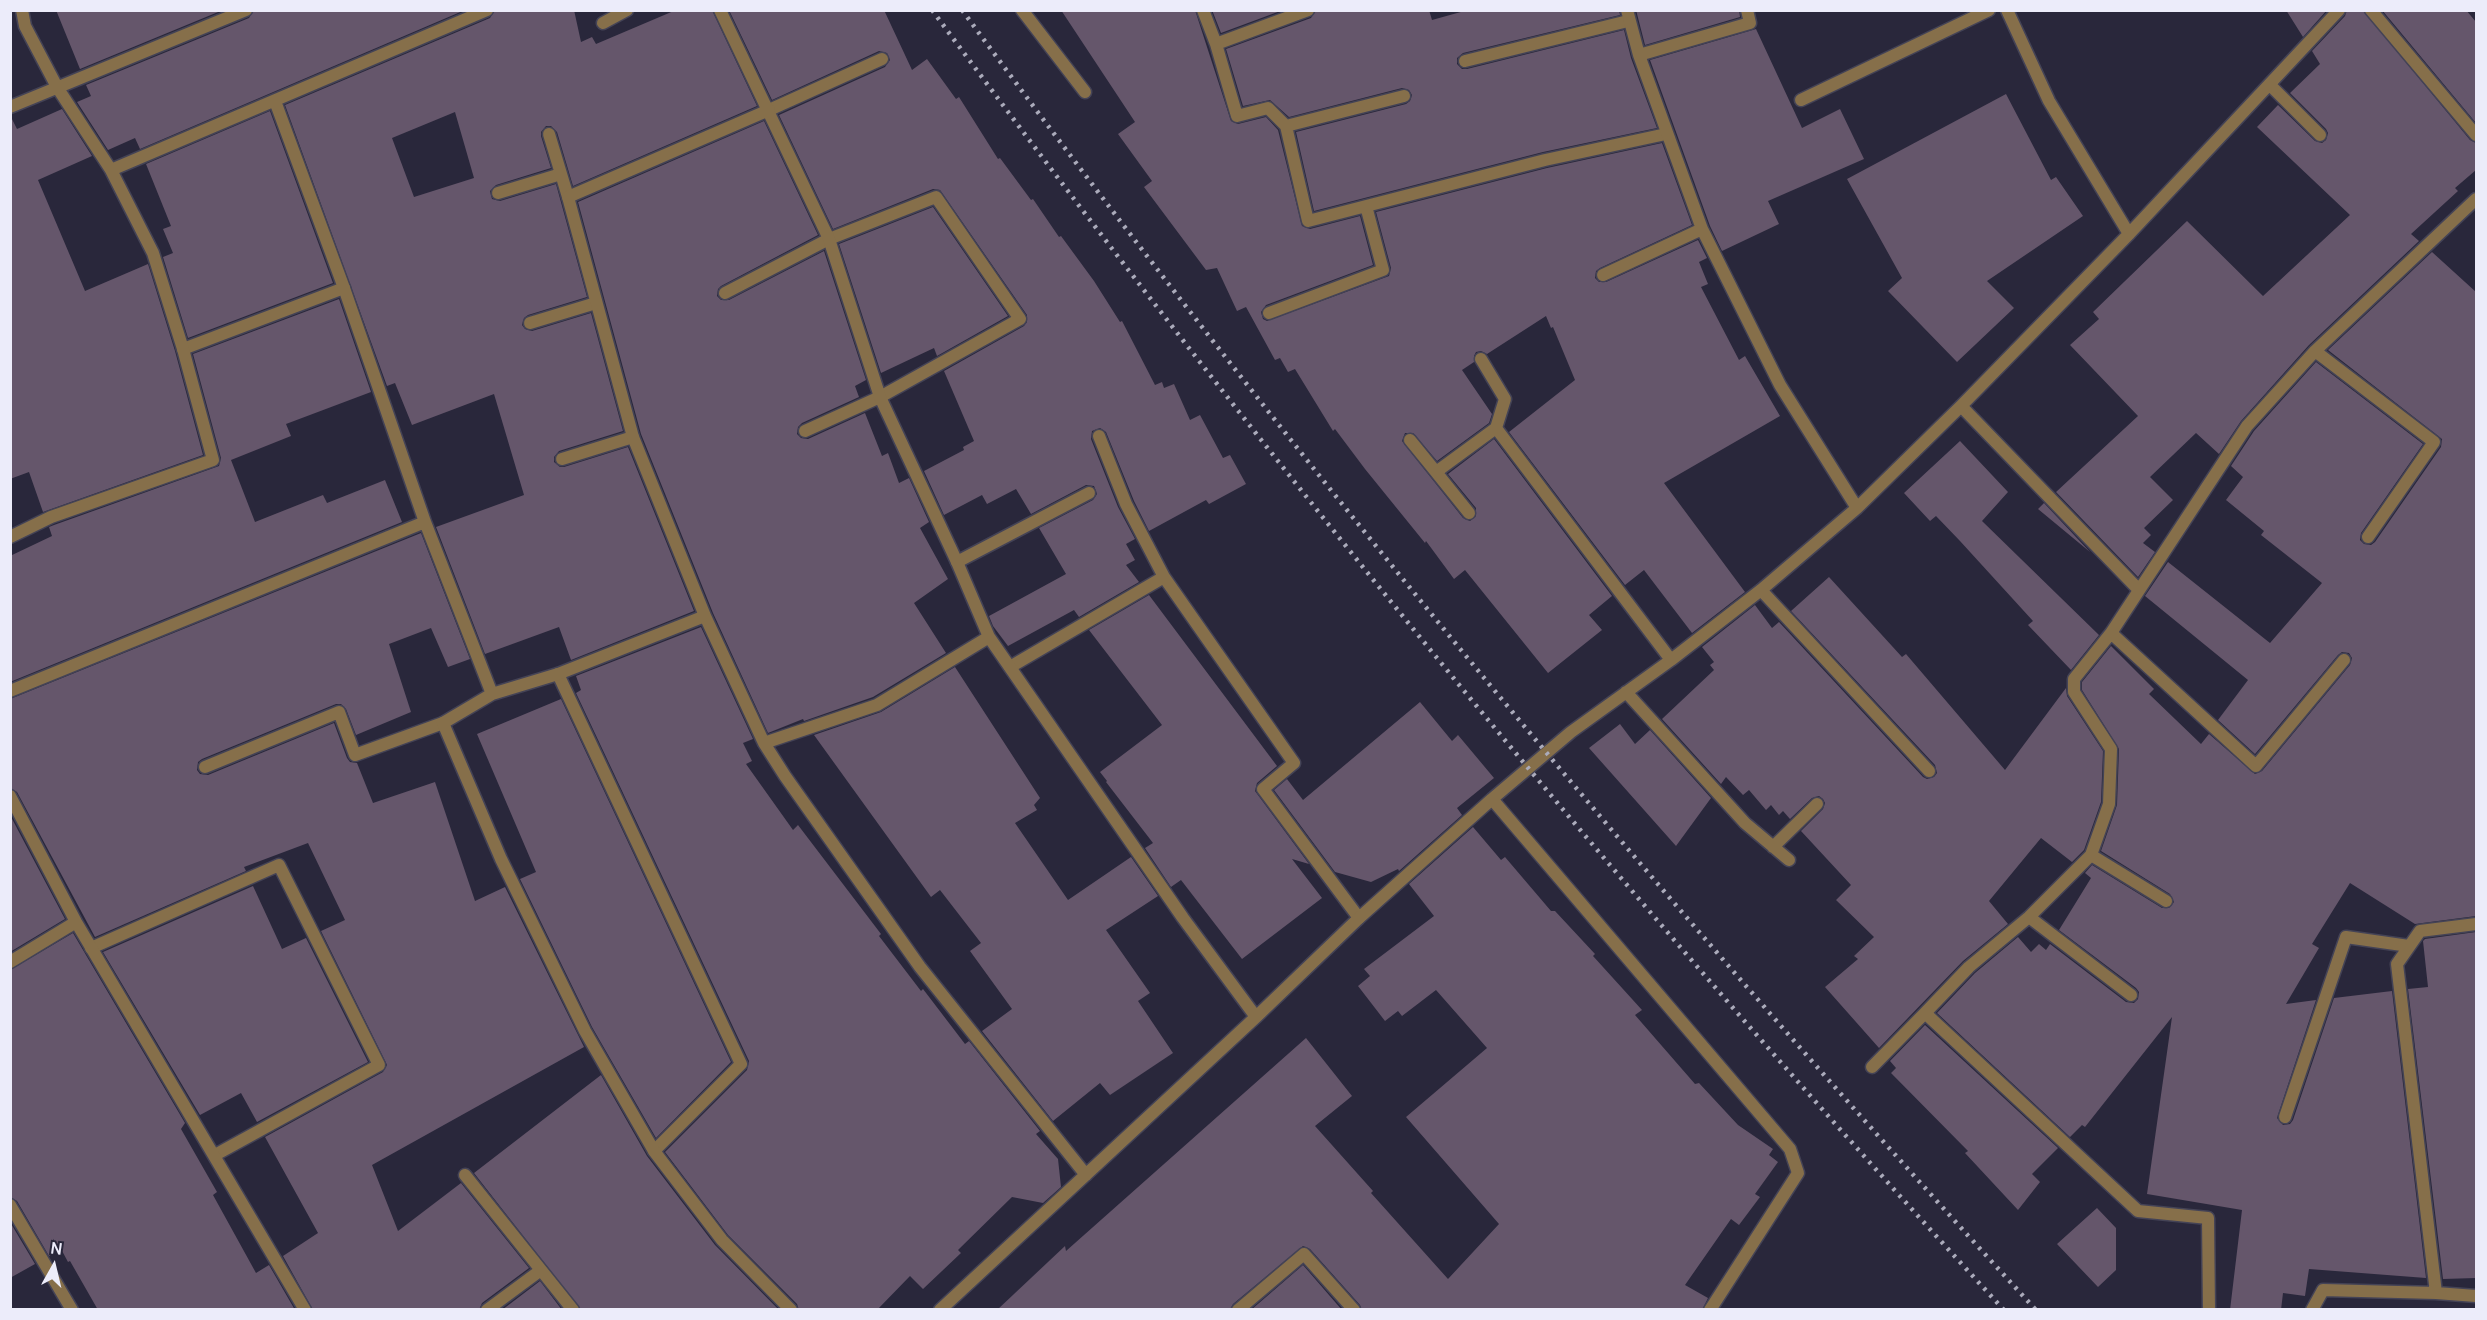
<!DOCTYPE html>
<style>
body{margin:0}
#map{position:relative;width:2487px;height:1320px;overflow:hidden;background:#29273b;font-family:Manrope,sans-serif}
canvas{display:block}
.frame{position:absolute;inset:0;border:12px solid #ececfa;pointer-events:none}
.north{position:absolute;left:24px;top:1236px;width:60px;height:60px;-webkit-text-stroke:4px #29273b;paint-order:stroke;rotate:8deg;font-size:16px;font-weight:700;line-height:24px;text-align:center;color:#ececfa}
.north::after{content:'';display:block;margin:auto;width:21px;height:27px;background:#ececfa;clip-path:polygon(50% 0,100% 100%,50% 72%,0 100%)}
</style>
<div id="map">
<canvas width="2487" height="1320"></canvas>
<div class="frame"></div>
<div class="north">N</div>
</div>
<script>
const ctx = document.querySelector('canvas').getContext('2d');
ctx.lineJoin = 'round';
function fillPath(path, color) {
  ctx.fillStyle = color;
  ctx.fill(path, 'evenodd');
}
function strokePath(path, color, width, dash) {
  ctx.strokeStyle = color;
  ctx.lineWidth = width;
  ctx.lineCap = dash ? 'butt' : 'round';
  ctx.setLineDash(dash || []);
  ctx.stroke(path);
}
const building = new Path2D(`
 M56,10H223L80,69Z
 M254,10H465L140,149L135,138L108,150L77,102L91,96L86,85L249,18Z
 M495,10H574L581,42L592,37L596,44L676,10H712L757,106L573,186L557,132L551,126H546L541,132V136L551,168L496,185L490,191L492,199L500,201L556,184L587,297L528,315L524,318L522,325L525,329L532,331L591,313L623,431L559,451L554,457V462L560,467H564L628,447L694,611L571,660L559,627L485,654L436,527L524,495L494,394L412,425L395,383L387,386L285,105L490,18ZM455,112L474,178L414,197L392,138Z
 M729,10H884L912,70L927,59L956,99L959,97L998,159L1000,158L1031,200L1033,199L1059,237L1061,236L1094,281L1120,322L1122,321L1155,385L1162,382L1164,388L1174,384L1190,420L1200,415L1223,458L1230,455L1246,484L1209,504L1206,500L1149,531L1134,501L1106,432L1100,428L1092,431L1091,439L1118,507L1135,539L1126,544L1135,560L1126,565L1139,582L1079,617L1074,610L1008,646L993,626L989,616L1066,574L1039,528L1093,500L1097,494L1094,486L1086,485L1031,514L1016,489L987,504L982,495L944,515L924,471L964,450L963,447L974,441L944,371L1024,326L1027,322V315L940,190L933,189L833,229L779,115L885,67L890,60L887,53L879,51L772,100Z
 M1061,10H1195L1231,121L1238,124L1266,117L1278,130L1302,226L1310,229L1360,216L1373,265L1266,305L1261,312L1263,319L1267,321L1389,276L1391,268L1376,212L1547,168L1662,143L1692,225L1600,268L1596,271L1595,278L1599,282H1606L1698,240L1707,258L1699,262L1708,284L1701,287L1739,360L1745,356L1780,416L1664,483L1745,592L1692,633L1644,570L1625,585L1509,432L1575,380L1553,327L1551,328L1546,316L1487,354L1481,351L1476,352L1474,356V362L1462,370L1492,414L1489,423L1437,461L1413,433H1405L1402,441L1463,518L1470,521L1476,516V508L1448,474L1494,439L1612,596L1589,615L1602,630L1548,673L1465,570L1454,579L1426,541L1425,543L1365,469L1335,429L1333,431L1295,369L1288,372L1280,358L1275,360L1246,307L1237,311L1217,268L1206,270L1144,187L1152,181L1118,134L1135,122Z
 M1212,10H1283L1221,33Z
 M1316,10H1429L1432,20L1468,10H1619L1620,15L1463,53L1457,58V64L1462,69H1467L1624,30L1631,58L1657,128L1543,152L1314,211L1296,132L1406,104L1410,101L1412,95L1409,90L1402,88L1289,117L1270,100L1243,106L1226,49L1311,18Z
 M1636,10H1739L1740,17L1645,45Z
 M2286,10H2327L2303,37Z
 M2347,10H2363L2470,140L2476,143V170L2455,188L2458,191L2411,234L2419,241L2309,345L2241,421L2219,454L2196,433L2150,477L2173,500L2144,528L2151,535L2143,543L2155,552L2138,577L2056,492L2138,416L2070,345L2099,319L2093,312L2187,221L2263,296L2350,215L2257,127L2278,105L2315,141L2322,143L2326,140L2328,133L2326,129L2290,93L2320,64L2312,51L2345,16Z
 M2382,10H2466L2476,22V123Z
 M1756,29L1802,128L1840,109L1864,159L1768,201L1779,224L1722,251L1710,226L1650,60Z
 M2006,94L2051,180L2056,177L2083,216L1987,281L2014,308L1957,362L1888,291L1902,278L1847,179Z
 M62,109L92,156L38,180L85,291L148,264L175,351L203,455L43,512L29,472L10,479V115L17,129Z
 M270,111L333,283L188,338L163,257L173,253L163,229L171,226L146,164Z
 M764,121L818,235L721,286L718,289L717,296L721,300H729L824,251L866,380L855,386L859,397L802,423L798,427L797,434L801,438L808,439L865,413L882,456L888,453L899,483L909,478L929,522L920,528L948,579L914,603L946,653L873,697L804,721L803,719L768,733L713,613L641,434L578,202Z
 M933,207L1008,316L937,356L934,348L881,373L839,244Z
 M2432,252L2476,292V916L2415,924L2350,883L2312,944L2319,948L2286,1004L2316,1000L2277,1118L2283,1125L2290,1124L2293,1120L2334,998L2392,991L2426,1278L2309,1269L2305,1296L2283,1293L2281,1310H2230L2242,1210L2147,1194L2172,1017L2085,1127L2082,1125L2070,1137L1937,1013L1975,973L2018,937L2031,952L2039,944L2046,950L2050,944L2126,1002L2134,1003L2138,999L2139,992L2136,988L2059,930L2091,878L2085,873L2092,865L2162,908H2169L2174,902L2170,894L2101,851L2117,805L2119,749L2082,690V682L2111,646L2154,689L2149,694L2201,744L2209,734L2255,774L2262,771L2350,665L2352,658L2349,653L2342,652L2338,655L2255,754L2218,720L2248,680L2145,596L2168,562L2270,643L2322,583L2261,535L2264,531L2226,500L2243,477L2231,466L2254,431L2316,362L2423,444L2361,533L2360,540L2364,544L2371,545L2375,542L2441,447L2442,439L2328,350Z
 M339,299L371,392L286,424L291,436L231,460L255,522L323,495L327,503L385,480L402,522L10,682V556L52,536L49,527L54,525L219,466L221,458L193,354Z
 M1960,441L2008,492L1982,521L2099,635L2071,670L2028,625L2033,621L1960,541L1936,516L1930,521L1904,493Z
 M2044,503L2090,552L2038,509Z
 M421,533L470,659L448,667L431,628L389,644L411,712L356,735L346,709L341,704H336L202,759L198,762L197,770L200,774L208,775L334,723L347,758L350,762L357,763L373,803L435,782L475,901L505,887L584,1047L372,1165L398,1231L461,1183L529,1268L482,1303L479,1310H313L283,1256L318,1233L265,1137L383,1072L387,1065L321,931L345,920L308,843L244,867L246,871L95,937L17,792L10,788V699Z
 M1829,577L1902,657L1906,654L2005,770L2066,688L2067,696L2103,751L2101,802L2084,850L2072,862L2041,838L1989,901L2008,924L1963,961L1879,1048L1825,987L1858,959L1854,956L1874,937L1836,900L1851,885L1801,831L1823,809L1825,803L1823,799L1819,796L1812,798L1790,819L1783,811L1779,815L1771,805L1766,810L1749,790L1743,795L1726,777L1721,784L1662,719L1714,670L1710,665L1714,662L1702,647L1755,605L1772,628L1779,622L1923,777L1927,779L1934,777L1937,773L1935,765L1791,611Z
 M1149,595L1277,766L1257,783L1255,791L1309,864L1292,859L1322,898L1242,959L1181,880L1171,887L1145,848L1153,843L1106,782L1107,781L1100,772L1162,725L1089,630Z
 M701,627L753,739L743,743L752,761L746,764L793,830L798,825L881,934L879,936L921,991L923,989L965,1044L969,1041L1040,1131L1036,1134L1058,1159L1061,1187L1043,1203L1012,1197L958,1250L961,1253L923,1289L910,1276L877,1310H799L797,1304L728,1235L665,1152L747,1070L749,1061L576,693L581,690L576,676Z
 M955,667L1040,798L1034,805L1037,810L1015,823L1068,900L1131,857L1158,896L1106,930L1150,993L1138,1001L1173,1053L1110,1095L1100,1083L1053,1121L982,1031L1012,1009L970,951L981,943L940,890L931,897L814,735L881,712Z
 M561,699L731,1062L656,1138L592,1027L520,879L536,872L477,734Z
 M1420,702L1452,741L1458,735L1494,778L1457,808L1462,815L1399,871L1398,869L1371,882L1335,872L1274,790L1287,779L1303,800Z
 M1620,724L1635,744L1650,730L1711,798L1676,846L1589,748Z
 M10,815L65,919L10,952Z
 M1473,827L1501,860L1505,857L1551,911H1555L1595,954L1593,956L1642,1010L1635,1015L1695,1084L1699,1083L1738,1125L1773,1149L1769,1155L1778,1162L1755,1194L1760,1197L1739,1225L1731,1219L1685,1285L1708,1298L1702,1310H1362L1360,1305L1310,1249L1303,1246L1233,1304L1230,1310H997L1065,1246L1066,1251L1306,1038L1352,1096L1315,1126L1373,1191L1371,1193L1448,1279L1499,1224L1406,1117L1487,1048L1436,990L1402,1016L1398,1011L1385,1021L1358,986L1370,976L1364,969L1434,916L1409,884Z
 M253,886L282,949L306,938L368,1062L257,1122L241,1093L200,1115L103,952Z
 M2476,932V1278L2443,1279L2408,989L2428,987L2423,941L2425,939Z
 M73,933L185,1123L181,1129L217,1192L213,1195L256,1273L269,1265L295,1310H98L70,1261L68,1262L61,1249L49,1256L17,1201L10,1197V970Z
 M1925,1025L2058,1148L2032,1174L2040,1182L2018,1210L1965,1153L1968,1151L1891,1073L1896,1068L1890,1061Z
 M601,1075L647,1156L715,1245L779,1310H581L474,1173Z
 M2097,1208L2116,1228V1270L2098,1287L2057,1244Z
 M10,1222L35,1264L10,1278Z
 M1303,1265L1342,1310H1251Z
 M540,1281L562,1310H502Z`);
const lane = new Path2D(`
 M1203,10L1216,44L1237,116L1268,108L1286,126L1308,221L1545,160L1666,134
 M603,23L627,10
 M1216,44L1308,10
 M1465,61L1628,21
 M769,110L882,59
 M1286,126L1404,96
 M549,134L568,197
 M498,193L561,174
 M725,293L829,239L936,197L1020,319L880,397L805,431
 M1269,313L1383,270L1366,206
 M530,323L596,303
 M183,349L344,288
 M1099,436L1126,504L1164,577
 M562,459L633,437
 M957,562L1089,493
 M1010,667L1164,577L1294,763L1263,789L1359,918
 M558,674L741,1064L654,1151
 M205,767L339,712L355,755L443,723
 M91,948L279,865L379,1065L215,1155
 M465,1175L573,1310
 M487,1310L541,1270`);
const street = new Path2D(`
 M720,10L829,239L880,397L957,562L989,637L1183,918L1256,1017
 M1022,10L1085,92
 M1627,10L1639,55L1702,229L1780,385L1857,508
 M2007,10L2049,101L2129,234
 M2371,10L2476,135
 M1639,55L1750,23L1747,10
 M2270,85L2320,135
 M1801,100L1989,10
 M275,101L344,288L425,522L492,694
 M10,107L246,10
 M769,110L568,197L633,437L705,616L764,743L785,776L920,967L1086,1175
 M111,170L487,10
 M1603,275L1702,229
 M2315,351L2434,442L2368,537
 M1481,359L1505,399L1496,428
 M1961,406L2139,590
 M1410,440L1436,472
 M1469,513L1436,472L1496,428L1671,660
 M10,537L51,517L213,460L183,349L153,253L111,170L57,87L25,26L22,10
 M1761,590L1929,771
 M705,616L558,674L492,694L443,723L501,859L585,1031L654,1151L722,1240L791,1310
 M2111,633L2256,766L2344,660
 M10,691L425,522
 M1626,692L1745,823L1789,860
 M764,743L877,705L989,637
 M10,796L76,922L305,1310
 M1492,799L1790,1149L1798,1173L1710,1310
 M1773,847L1817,804
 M2091,855L2166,901
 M2029,917L2131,995
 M2476,924L2420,931L2397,964L2436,1293L2476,1296
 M10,962L76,922
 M1872,1067L1925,1013
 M2285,1117L2346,937L2409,946
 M10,1205L72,1310
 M940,1310L1256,1017L1359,918L1492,799L1571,732L1671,660L1761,590L1857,508L1961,406L2129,234L2339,10
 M1238,1310L1304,1254L1354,1310
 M2209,1310L2208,1218L2138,1211L1925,1013L1969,967L2029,917L2091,855L2109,804L2111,749L2074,692V679L2111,633L2247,426L2315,351L2476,199
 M2312,1310L2323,1290L2436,1293`);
const rail = new Path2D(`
 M932,10C1266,461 1623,897 2004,1310
 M962,10C1295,463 1656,896 2036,1310`);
fillPath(building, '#65566b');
strokePath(lane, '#444356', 15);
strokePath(street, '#444356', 15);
strokePath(lane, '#866f4a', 12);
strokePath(street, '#866f4a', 12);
strokePath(rail, '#ababbb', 4.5, [3, 6]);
</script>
